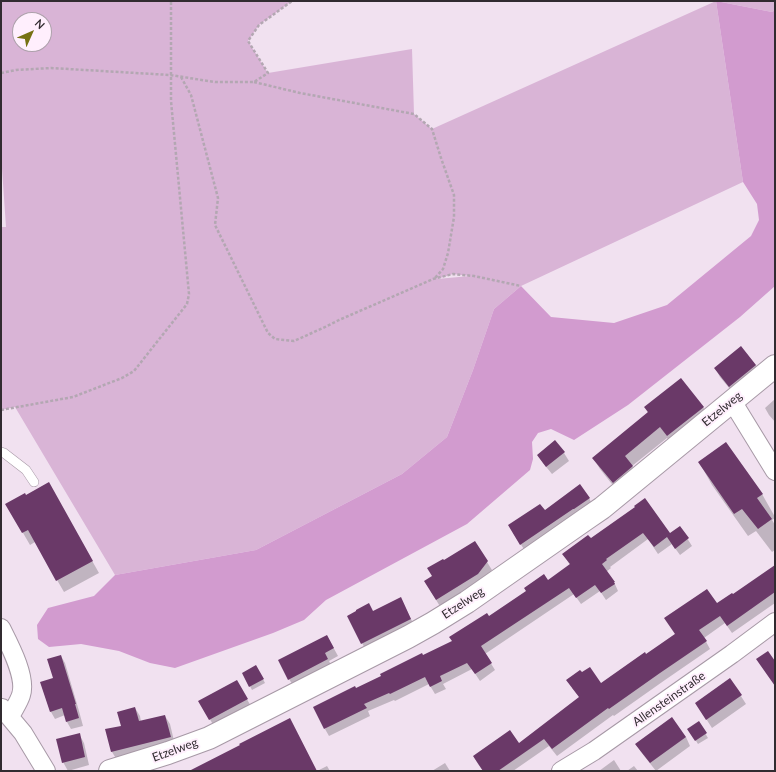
<!DOCTYPE html>
<meta charset="utf-8">
<style>
body{margin:0}
#map{position:relative;width:776px;height:772px;overflow:hidden;background:#f1e1f0;font-family:Lato,sans-serif}
canvas{display:block}
.frame{position:absolute;inset:0;border:2px solid #312b30;pointer-events:none}
.north{position:absolute;left:12px;top:12px;width:40px;height:40px;box-sizing:border-box;background:#ffeffd;border:1px solid #ada1ab;border-radius:50%;rotate:45deg;font-size:11px;font-weight:700;line-height:16px;text-align:center;color:#312b30}
.north::after{content:'';display:block;margin:auto;width:14px;height:18px;background:#767113;clip-path:polygon(50% 0,100% 100%,50% 72%,0 100%)}
</style>
<div id="map">
<canvas width="776" height="772"></canvas>
<div class="frame"></div>
<div class="north">N</div>
</div>
<script>
const ctx = document.querySelector('canvas').getContext('2d');
ctx.lineJoin = 'round';
function fillPath(path, color) {
  ctx.fillStyle = color;
  ctx.fill(path, 'evenodd');
}
function strokePath(path, color, width, dash) {
  ctx.strokeStyle = color;
  ctx.lineWidth = width;
  ctx.lineCap = dash ? 'butt' : 'round';
  ctx.setLineDash(dash || []);
  ctx.stroke(path);
}
function write(font, color, halo, rows, align = 'center') {
  ctx.font = font + ' Lato,sans-serif';
  ctx.lineWidth = 4;
  ctx.setLineDash([]);
  ctx.textBaseline = 'middle';
  ctx.strokeStyle = halo;
  ctx.fillStyle = color;
  for (const [text, x, y, turn = 0] of rows) {
    ctx.save();
    ctx.translate(x, y);
    ctx.rotate((+turn || 0) * Math.PI / 180);
    ctx.textAlign = isNaN(turn) ? turn : align;
    if (halo) ctx.strokeText(text, 0, 0);
    ctx.fillText(text, 0, 0);
    ctx.restore();
  }
}
const green = new Path2D(`
 M1,1H292L259,25L248,41L268,73L412,49L414,114L432,129L716,1H775V10L772,12L716,1L743,182L521,286L494,309L473,370L447,437L402,474L256,550L115,575L15,407L1,410V227H6L1,154ZM20,20H44V44H20ZM453,274L470,276L437,279Z`);
const forest = new Path2D(`
 M716,1L772,12L775,10V286L740,317L628,405L574,440L551,429L538,433L532,442L533,459L530,470L467,524L326,600L304,620L273,633L175,668L150,663L119,651L81,644L49,647L38,639L37,625L48,608L94,596L115,575L256,550L402,474L447,437L473,370L494,309L521,286L551,317L614,323L667,305L751,236L759,220L757,204L743,182Z`);
const shadow = new Path2D(`
 M756,365L760,374L735,395L720,377L715,368Z
 M775,399V422L769,415L765,408Z
 M645,407H703L709,418L673,446L667,438L632,466L639,478L619,493L600,469L593,458L648,413Z
 M564,453L569,461L552,474L543,463L538,455Z
 M699,462L762,494L775,517V518L772,520L775,525V550L772,552L756,531L748,536L712,485Z
 M48,483L99,573L64,592L35,542L30,545L7,505L25,496Z
 M589,498L593,506L526,552L513,533L544,512Z
 M636,508L670,535L680,527L692,546L680,555L672,544L658,554L648,539L610,567L611,568L606,572L614,582L618,591L606,600L600,591L581,604L574,594L485,654L495,670L480,681L472,669L443,684L446,689L435,694L429,684L395,701L394,700L368,711L370,716L329,736L325,729L356,689L453,642L489,617L548,581L570,565L563,554L591,540Z
 M444,562H487L492,570L482,582L441,608L430,590L433,577Z
 M775,566V603L732,633L725,623L704,638L710,649L665,680L614,716L613,715L557,756L549,746L513,771H483L478,764L474,757L519,744L580,698L572,688L601,684L646,655L716,604L732,596Z
 M405,607L415,627L367,652L362,643L373,612Z
 M327,636L338,656L329,661L332,667L294,687L289,679Z
 M61,656L65,663L79,711L83,726L71,729L67,722L65,715L55,719L51,712L54,679Z
 M256,666L265,683L252,690L243,673Z
 M730,679L746,704L712,728L701,711Z
 M237,682L252,708L215,728L200,702Z
 M135,708L140,716L141,722L165,716L170,724L175,745L117,760L112,752L122,726Z
 M699,723L708,738L698,744L691,733Z
 M79,734L84,743L89,765L68,771L63,762Z
 M686,737L690,746L656,771L641,752L636,744Z
 M614,760L621,771H599Z
 M445,763L450,771H432Z
 M327,766L330,771H317Z
 M634,766L638,771H627Z`);
const building = new Path2D(`
 M741,346L756,365L729,387L714,368Z
 M681,378L704,407L667,436L660,427L625,456L633,466L613,483L592,458L648,412L644,407Z
 M555,440L565,452L546,467L537,455Z
 M726,442L763,494L757,498L772,519L758,529L742,509L734,514L698,462Z
 M49,482L93,561L56,581L28,530L22,533L5,504L25,493L26,495Z
 M580,484L590,498L574,509H573L520,545L508,525L540,504L545,510Z
 M645,498L670,533L680,526L689,538L675,549L667,537L654,547L643,533L606,559L607,560L602,564L615,582H614L615,584L601,593L595,585L576,598L569,588L481,646L492,663L475,674L467,663L440,676L442,681L430,687L425,677L390,694L389,693L364,704L367,708L324,729L313,707L355,686L356,688L381,676L380,674L422,653L423,655L452,641L449,637L487,613L489,616L526,591L524,588L544,574L548,580L570,564L562,554L588,535L591,538L635,507L634,506Z
 M475,541L488,561L478,574L436,600L424,581L432,576L427,568L443,559L444,560Z
 M775,565V592L727,626L720,616L699,630L707,641L660,673L609,709L608,708L552,749L544,739L498,771H483L473,756L510,730L519,743L579,697L566,680L580,670L582,672L590,667L601,683L645,652L646,654L675,634L664,618L707,589L717,603L732,593L733,594Z
 M401,597L411,619L361,644L347,616L356,611V610L369,603L373,611Z
 M327,635L334,648L325,653L328,659L288,680L278,660Z
 M768,651L775,661V686L756,659Z
 M61,655L76,704H75L79,718L66,722L62,708L50,712L40,682L53,678L47,659Z
 M256,665L264,679L249,687L242,673Z
 M730,678L742,695L706,720L695,703Z
 M237,680L248,699L209,720L198,701Z
 M135,707L139,721L165,715L171,737L111,752L105,729L121,726L117,712Z
 M672,717L686,737L650,763L635,744Z
 M290,718L317,771H189L240,745L239,744Z
 M699,721L707,733L695,741L687,729Z
 M80,733L85,757L62,763L56,739Z`);
const path = new Path2D(`
 M1,73L16,70L51,68L170,75L215,82H254L268,73L248,41L259,25L292,1
 M181,77L191,95L218,198L215,225L268,333L275,339L294,341L323,328L339,320L433,279L453,274L474,276L521,286
 M254,82L300,93L414,114L432,129L441,158L454,195V217L448,253L443,269L434,279
 M1,410L73,397L122,378L134,371L187,304L189,294L171,101V1`);
const service = new Path2D(`
 M1,452L4,453L26,470L34,482`);
const minor = new Path2D(`
 M732,401L775,471
 M1,628C9,644 27,677 21,695C19,702 13,710 10,717
 M2,708L23,733L46,771
 M561,771L594,751L732,654L775,622`);
const tertiary = new Path2D(`
 M110,771L168,753L209,738L408,637L433,623L467,602L586,519L602,508L775,366`);
const streetNames = [
 ["Etzelweg",722,409,-39],
 ["Etzelweg",463,603,-33],
 ["Allensteinstraße",669,699,-35],
 ["Etzelweg",175,750,-20]
];
fillPath(green, '#d9b4d6');
fillPath(forest, '#d29bcf');
fillPath(shadow, '#0003');
fillPath(building, '#6a3968');
strokePath(service, '#a799a6', 10);
strokePath(minor, '#a799a6', 20);
strokePath(tertiary, '#a799a6', 24);
strokePath(path, '#b3a7b2', 2.5, [3, 2]);
strokePath(service, '#fff', 9);
strokePath(minor, '#fff', 18);
strokePath(tertiary, '#fff', 22);
write('12px', '#312b30', '#ffeffd', streetNames);
</script>
